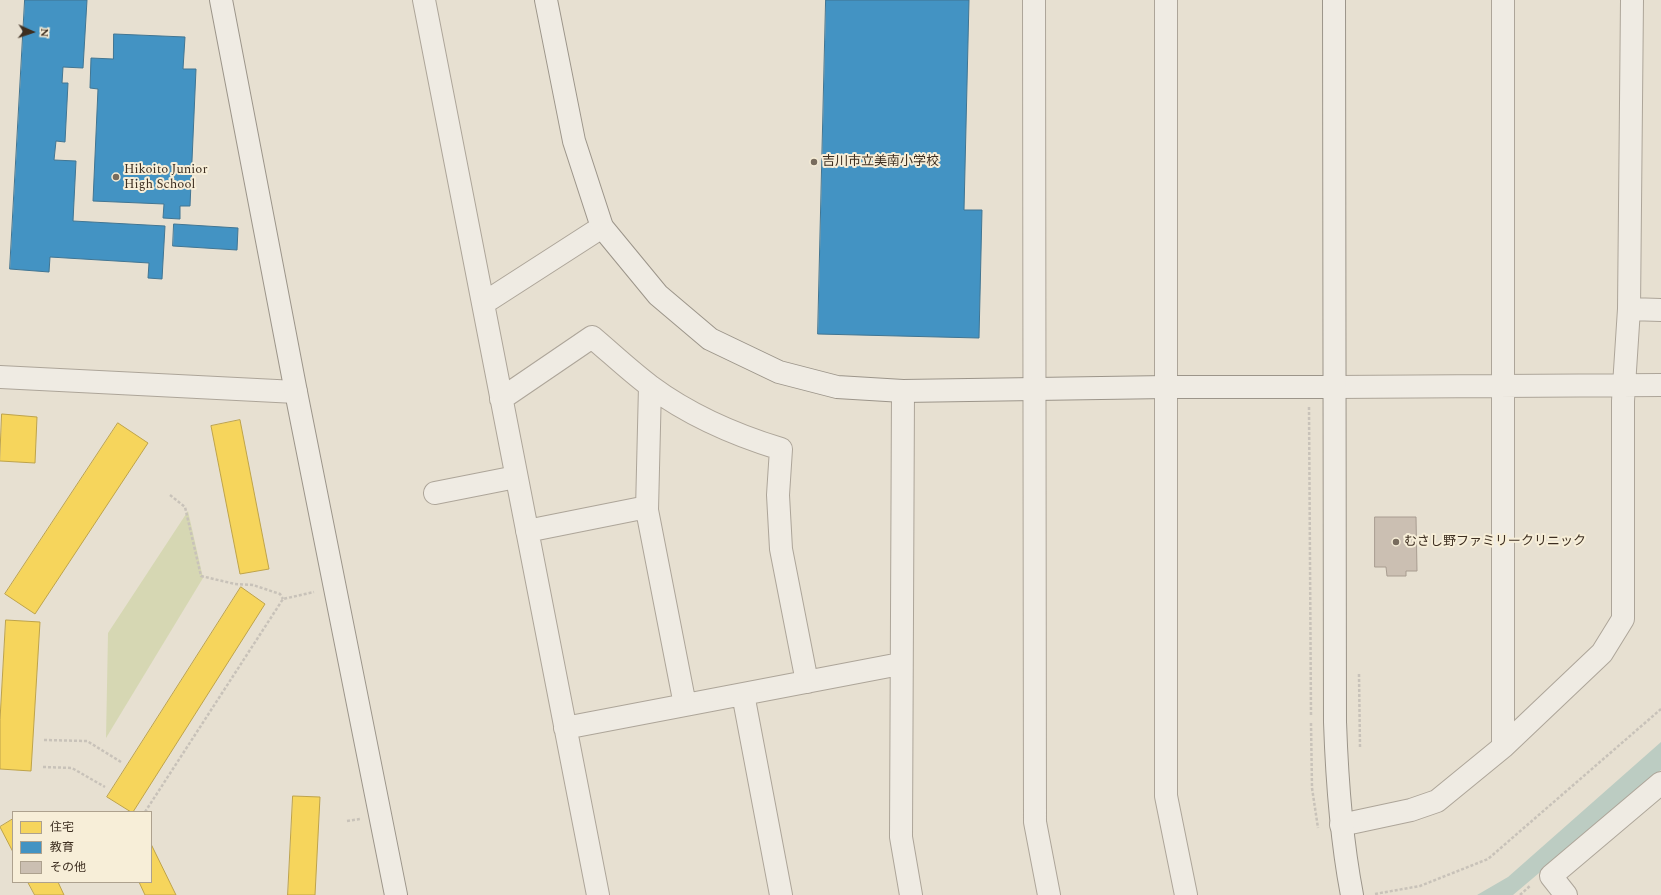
<!DOCTYPE html>
<meta charset="utf-8">
<style>
body{margin:0}
#map{position:relative;width:1661px;height:895px;overflow:hidden;background:#e7e0d1;font-family:Spectral,"Noto Sans JP",serif}
canvas{display:block}
.legend{position:absolute;left:12px;top:811px;width:140px;height:72px;box-sizing:border-box;background:#f7eed8;border:1px solid #ada18e;margin:0;padding:5px 7px;list-style:none;font-size:12px;color:#3d2e20}
.legend li{display:flex;align-items:center;gap:8px;height:20px}
.legend b{width:20px;border:1px solid #ada18e}
.north{position:absolute;left:12px;top:12px;width:40px;height:40px;-webkit-text-stroke:3px #f7eed8;paint-order:stroke;rotate:93deg;font-size:11px;font-weight:700;line-height:16px;text-align:center;color:#3d2e20}
.north::after{content:'';display:block;margin:auto;width:14px;height:18px;background:#3d2e20;clip-path:polygon(50% 0,100% 100%,50% 72%,0 100%)}
</style>
<div id="map">
<canvas width="1661" height="895"></canvas>
<ul class="legend">
<li><b style="height:11px;background:#f6d55c"></b>住宅</li>
<li><b style="height:11px;background:#4393c3"></b>教育</li>
<li><b style="height:11px;background:#cbbfb2"></b>その他</li>
</ul>
<div class="north">N</div>
</div>
<script>
const ctx = document.querySelector('canvas').getContext('2d');
ctx.lineJoin = 'round';
function fillPath(path, color) {
  ctx.fillStyle = color;
  ctx.fill(path, 'evenodd');
}
function strokePath(path, color, width, dash) {
  ctx.strokeStyle = color;
  ctx.lineWidth = width;
  ctx.lineCap = dash ? 'butt' : 'round';
  ctx.setLineDash(dash || []);
  ctx.stroke(path);
}
function write(font, color, halo, rows, align = 'center') {
  ctx.font = font + ' Spectral,"Noto Sans JP",serif';
  ctx.lineWidth = 4;
  ctx.setLineDash([]);
  ctx.textBaseline = 'middle';
  ctx.strokeStyle = halo;
  ctx.fillStyle = color;
  for (const [text, x, y, turn = 0] of rows) {
    ctx.save();
    ctx.translate(x, y);
    ctx.rotate((+turn || 0) * Math.PI / 180);
    ctx.textAlign = isNaN(turn) ? turn : align;
    if (halo) ctx.strokeText(text, 0, 0);
    ctx.fillText(text, 0, 0);
    ctx.restore();
  }
}
const green = new Path2D(`
 M188,511L203,578L106,738L108,633Z`);
const water = new Path2D(`
 M1661,742V770L1513,895H1477L1508,877Z`);
const homes = new Path2D(`
 M2,414L37,417L35,463L0,461Z
 M240,420L269,569L240,574L211,426Z
 M118,423L148,443L35,614L5,594Z
 M241,587L265,604L133,812H131L107,797Z
 M6,620L40,622L31,771L0,769V720Z
 M293,796L320,797L315,895H288Z
 M13,819V852L0,827Z
 M151,844L176,895H145L139,882H151Z
 M28,882H58L64,895H35Z`);
const schools = new Path2D(`
 M25,0H87L83,68L63,67L62,83H68L65,142L56,141L54,160L76,161L73,221L165,226L162,279L148,278L149,263L50,257L49,272L10,269Z
 M826,0H969L964,210H982L979,338L818,334Z
 M114,34L185,37L183,69H196L190,206H180V219L163,218L164,204L93,201L98,89L90,88L91,58L113,59Z
 M174,224L238,228L237,250L173,246Z`);
const building = new Path2D(`
 M1375,517H1416L1417,571H1406V576H1387L1386,567H1375Z`);
const path = new Path2D(`
 M1309,407L1311,716
 M170,495L185,507L201,576L235,584L253,585L280,594L283,599
 M1359,674L1360,747
 M1311,723L1312,788L1318,828
 M44,740L87,741L121,762
 M43,767L72,768L105,787
 M145,812L283,599L314,592
 M347,821L360,819
 M1375,894L1420,886L1488,859L1661,709
 M1520,895L1531,885`);
const street = new Path2D(`
 M424,0L598,895
 M1034,0L1035,822L1049,895
 M1166,0V796L1186,895
 M484,303L602,227
 M1629,309L1661,310
 M0,377L296,392
 M650,386L647,510L685,705
 M1334,387L1661,385
 M903,391L901,837L911,895
 M501,399L592,337C611,353 630,371 650,386C689,415 735,435 781,449L778,495L781,549L807,682
 M435,493L516,477
 M527,531L647,507
 M565,728L743,694
 M1503,747V0
 M1341,825L1411,810L1437,801L1503,747L1602,653L1623,619V401L1629,309L1632,0
 M781,895L743,694L900,664
 M1566,895L1551,876L1661,783`);
const secondary = new Path2D(`
 M221,0L296,392L396,895
 M546,0L574,141L602,227L658,295L710,339L779,372L837,387L903,391L1167,387H1334
 M1334,0L1335,722C1337,780 1341,838 1352,895`);
const markers = [
 [814,162,4,"#786c5e"],
 [116,177,4,"#786c5e"],
 [1396,542,4,"#786c5e"]
];
const poiNames = [
 ["吉川市立美南小学校",822,162],
 ["Hikoito Junior",124,170],
 ["High School",124,185],
 ["むさし野ファミリークリニック",1404,542]
];
fillPath(green, '#d6d7b3');
fillPath(water, '#bcccc2');
fillPath(homes, '#f6d55c');
strokePath(homes, '#bea34a', 1);
fillPath(schools, '#4393c3');
strokePath(schools, '#417592', 1);
fillPath(building, '#cbbfb2');
strokePath(building, '#a89c90', 1);
strokePath(street, '#ada599', 24);
strokePath(secondary, '#9c958a', 24);
strokePath(path, '#c8c2b9', 2.5, [3, 2]);
strokePath(street, '#efebe3', 22);
strokePath(secondary, '#efebe3', 22);
for (const [x, y, r, color] of markers) {
  const dot = new Path2D();
  dot.arc(x, y, r, 0, 2 * Math.PI);
  ctx.fillStyle = color;
  ctx.fill(dot);
  strokePath(dot, '#f7eed8', 1.5);
}
write('13px', '#3d2e20', '#f7eed8', poiNames, 'left');
</script>
